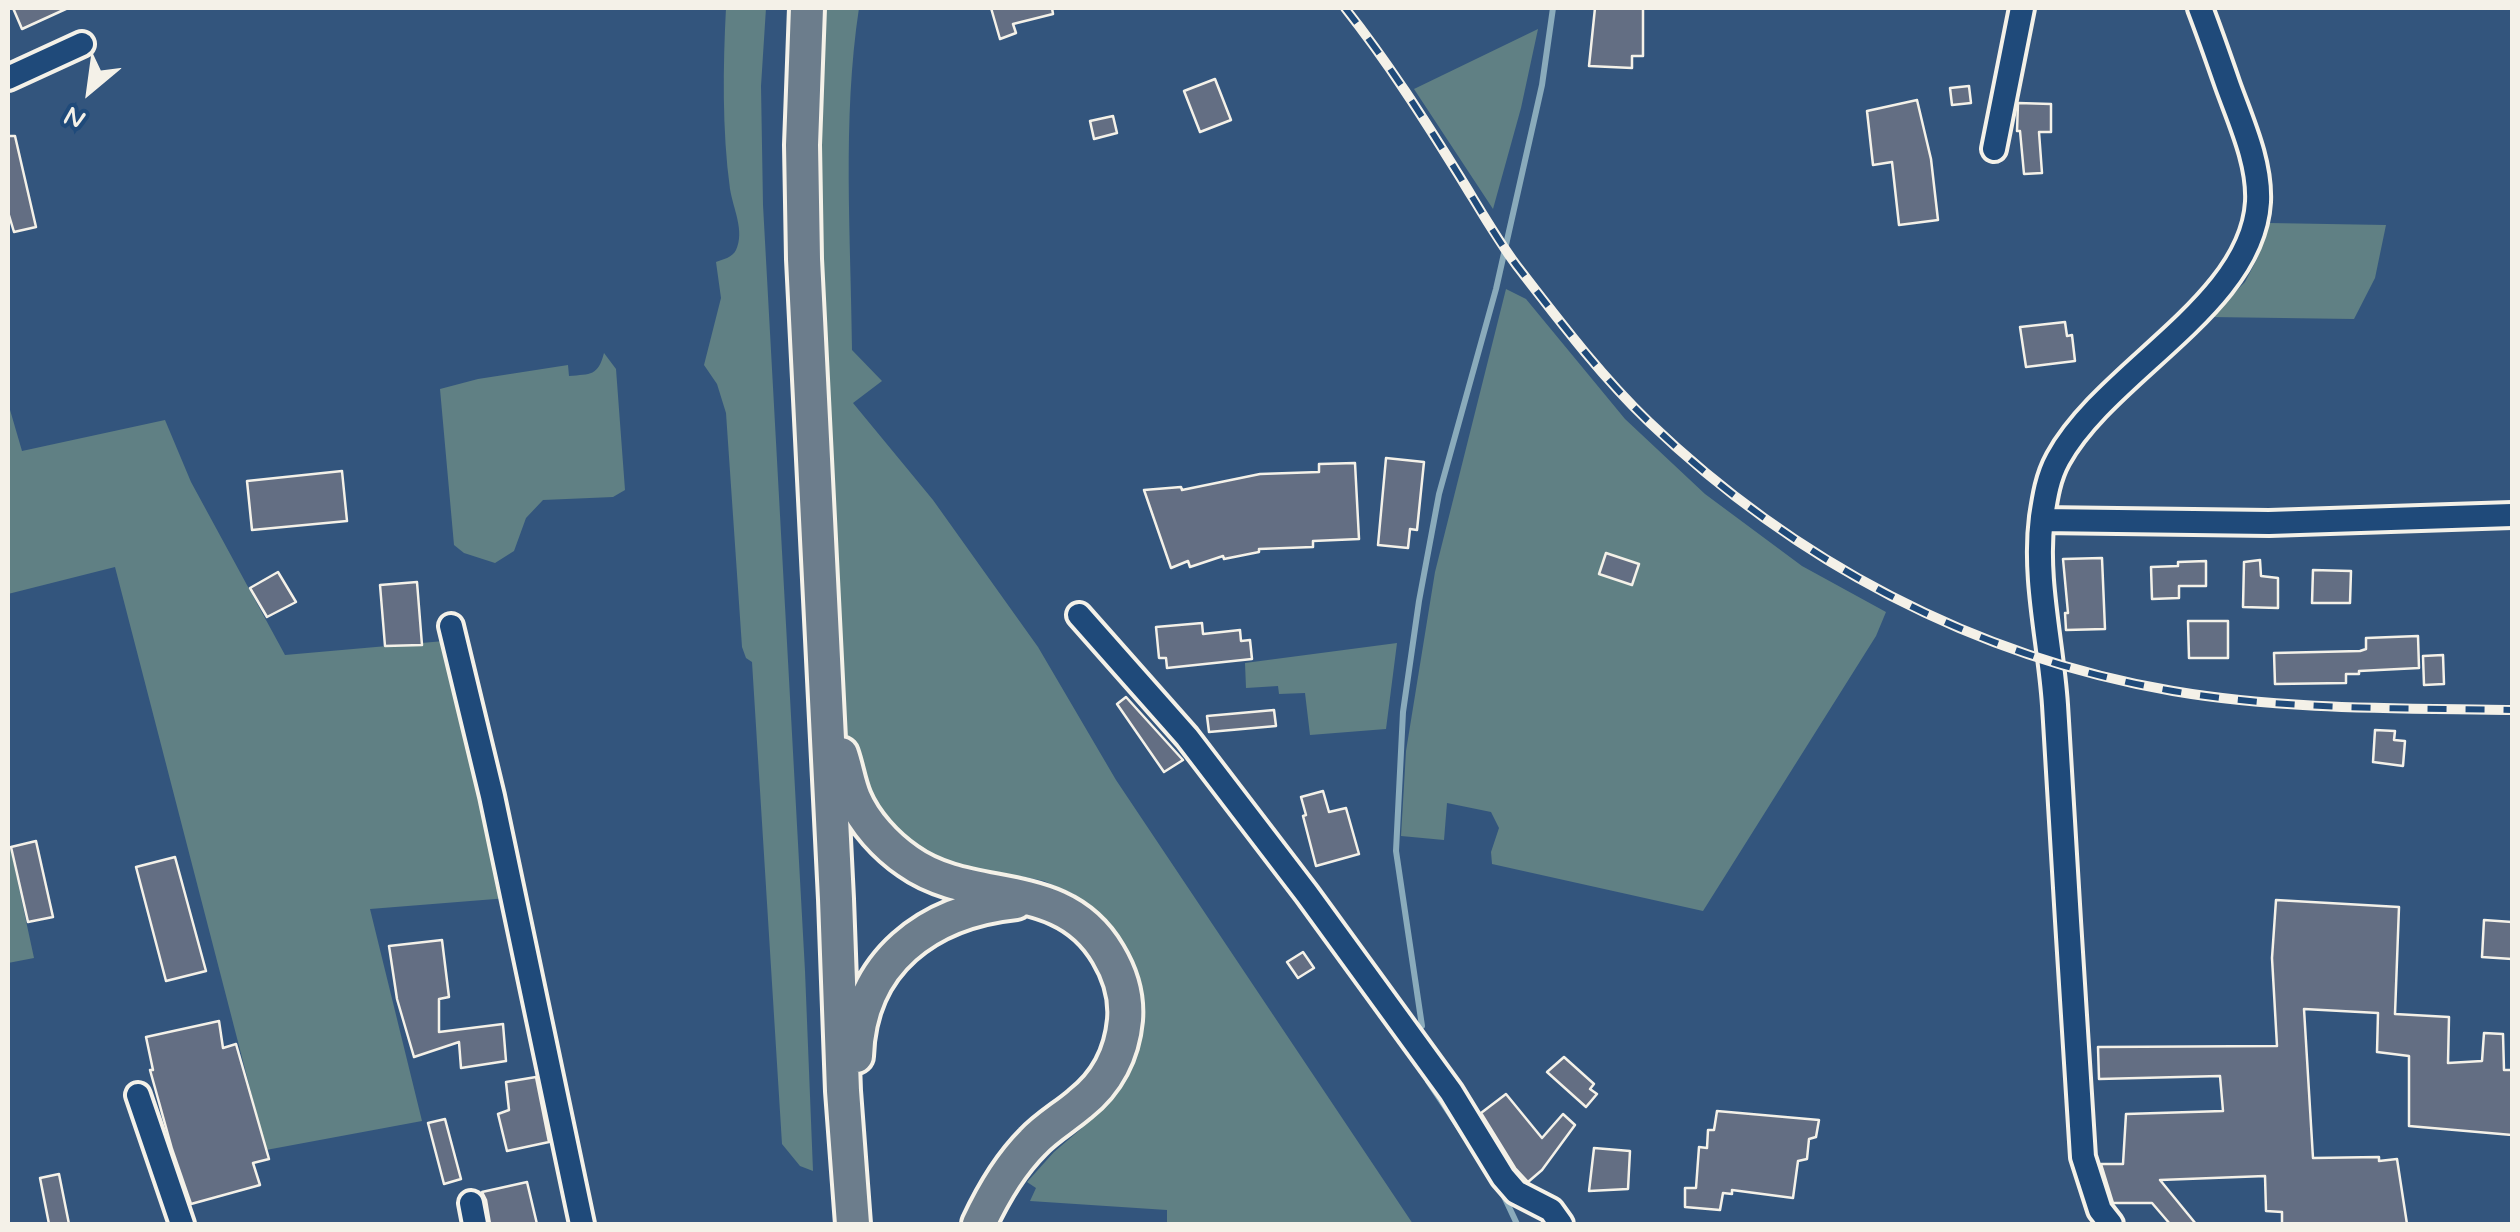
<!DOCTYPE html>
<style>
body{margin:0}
#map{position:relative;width:2520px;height:1232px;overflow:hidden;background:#33557d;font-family:Mynerve,sans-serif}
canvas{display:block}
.frame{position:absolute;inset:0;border:10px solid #f4f1e8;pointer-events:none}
.north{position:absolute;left:40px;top:40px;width:100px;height:100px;-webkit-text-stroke:8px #1f4a7a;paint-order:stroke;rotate:209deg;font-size:28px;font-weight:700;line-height:40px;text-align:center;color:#f4f1e8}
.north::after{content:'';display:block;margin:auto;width:35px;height:45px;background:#f4f1e8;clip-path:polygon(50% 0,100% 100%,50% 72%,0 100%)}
</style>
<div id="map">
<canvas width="2520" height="1232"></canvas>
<div class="frame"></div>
<div class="north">N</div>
</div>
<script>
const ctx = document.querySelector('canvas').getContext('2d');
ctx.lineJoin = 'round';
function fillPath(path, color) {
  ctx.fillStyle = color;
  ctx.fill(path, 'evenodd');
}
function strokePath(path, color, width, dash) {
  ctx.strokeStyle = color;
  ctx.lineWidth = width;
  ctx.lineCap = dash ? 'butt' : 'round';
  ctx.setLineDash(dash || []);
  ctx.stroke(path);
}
const green = new Path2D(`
 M726,8H766L761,86L763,205L805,971L813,1171L800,1166L782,1144L752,662L746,658L742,647L726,413L717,384L704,365L721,298L716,262C723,259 732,258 736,250C745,231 733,208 730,189C722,130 723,66 726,8Z
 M821,8H859C842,120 851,237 852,350L882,381L853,403L933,500L1038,647L1116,780L1413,1224H1167V1210L1030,1201L1036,1188L1027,1182L1054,1152L1082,1128L1078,1121L1137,987L1121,943L1102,916L1074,894L1044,881L1020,876L988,875L933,859L881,822L849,760L843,725L811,240Z
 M1538,29L1521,108L1493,209L1414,89Z
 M2269,223L2386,225L2375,278L2354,319L2210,317L2245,282L2257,259Z
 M1506,289L1526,299L1625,419L1705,494L1802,566L1886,612L1876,636L1703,911L1492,864L1491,852L1499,828L1491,812L1447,803L1444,840L1401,836L1406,751L1435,572Z
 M604,353L616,369L625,490L613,497L543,500L526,518L514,551L495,563L464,553L454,545L440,389L478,379L568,365L569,376C591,374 598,376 604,353Z
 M8,403L22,451L165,420L191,482L285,655L444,641L508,898L370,909L422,1121L266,1150L115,567L8,594Z
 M1397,643L1386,729L1310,735L1305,693L1279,694L1278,686L1246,688L1245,663Z
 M8,837L34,958L8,963Z`);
const stream = new Path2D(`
 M1422,1026L1396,851L1403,712L1419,601L1439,494L1496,289L1542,85L1553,8
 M1428,1081L1466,1138
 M1501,1190L1517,1224`);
const building = new Path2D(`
 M13,8H68L22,29Z
 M991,8H1052L1053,14L1013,24L1016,33L1000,39Z
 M1595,8H1643V56H1632V68L1589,66Z
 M1215,79L1231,120L1200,132L1184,91Z
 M1969,86L1971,103L1952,105L1950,88Z
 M1917,100L1931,159L1938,220L1899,225L1892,162L1873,165L1867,111Z
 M2018,103L2051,104V132H2039L2042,173L2024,174L2020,131H2017Z
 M1113,116L1117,133L1094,139L1090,121Z
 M8,136H15L36,227L14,232L8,212Z
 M2065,322L2067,336L2072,335L2075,361L2026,367L2020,327Z
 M1386,458L1424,462L1417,530L1410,529L1408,548L1378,545Z
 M1355,463L1359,539L1313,541V547L1259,549V552L1224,559L1223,556L1190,567L1188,561L1171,568L1144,490L1181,487L1182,490L1260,474L1319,472V464Z
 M342,471L347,521L252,530L247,481Z
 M1606,553L1639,564L1632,585L1599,574Z
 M2102,558L2105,629L2066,630L2065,613H2068L2063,559Z
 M2260,560L2261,576L2278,578V608L2243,607L2244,562Z
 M2206,561V586H2179V598L2152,599L2151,567L2178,566V562Z
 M2313,570L2351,571L2350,603H2312Z
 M278,572L296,602L267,617L250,588Z
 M417,582L422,645L385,646L380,585Z
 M2188,621H2228V658H2189Z
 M1202,623L1203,634L1240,630L1241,641L1250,640L1252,659L1167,668L1166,658H1159L1156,627Z
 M2418,636L2419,668L2359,671V674H2346V683L2275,684L2274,653L2360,651L2366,649V638Z
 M2443,655L2444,684L2424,685L2423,656Z
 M1126,697L1183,760L1164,772L1117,704Z
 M1274,710L1276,726L1209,732L1207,716Z
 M2375,730L2395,731L2394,740L2405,741L2403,766L2373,762Z
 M1323,791L1329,812L1346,808L1359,854L1316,866L1303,816L1306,815L1301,797Z
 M36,841L53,917L28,922L11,847Z
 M175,857L206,971L166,981L136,867Z
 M2276,900L2399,907L2395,1014L2449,1017L2448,1063L2482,1061L2484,1033L2503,1034L2504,1070H2512V1135L2409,1126V1056L2377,1052L2378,1013L2304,1009L2313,1158L2379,1157V1161L2397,1159L2407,1224H2282V1212L2266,1211L2265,1176L2160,1180L2196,1224H2170L2152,1203H2113L2101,1164H2123L2126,1114L2223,1111L2220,1076L2099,1079L2098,1047L2277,1046L2272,958Z
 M2484,920L2512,922V959L2482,957Z
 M442,940L449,997L439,999V1032L503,1024L506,1061L461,1068L459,1042L414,1057L397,999L389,946Z
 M1303,952L1314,968L1298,978L1287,962Z
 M219,1021L223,1048L236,1044L269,1159L253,1163L260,1185L191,1204L172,1149L150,1070H153L146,1037Z
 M1564,1057L1594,1084L1590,1089L1597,1094L1586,1107L1547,1072Z
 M536,1077L549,1142L507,1151L498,1114L509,1110L506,1082Z
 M1506,1094L1542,1138L1563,1114L1575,1125L1542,1170L1528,1182L1515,1168L1481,1113Z
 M1717,1111L1819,1120L1816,1137L1809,1139L1807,1159L1798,1161L1793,1198L1732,1190V1194L1723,1193L1720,1210L1685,1207V1188H1696L1699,1147L1707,1148L1708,1130H1714Z
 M445,1119L461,1179L444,1184L428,1123Z
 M1594,1148L1630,1151L1628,1189L1589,1191Z
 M59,1174L69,1224H49L40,1178Z
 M527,1182L537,1224H490L486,1200L482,1192Z`);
const minor = new Path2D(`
 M8,78L82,44
 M1994,149L2022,8
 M2042,520L2269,523L2512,515
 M1079,615L1187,737L1307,894L1451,1092L1503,1177L1516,1192L1551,1210L1561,1224
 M451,626L492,796L582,1224
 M138,1095L182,1224
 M471,1203L475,1224
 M2111,1224L2100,1210L2083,1157C2073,1006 2064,856 2055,705C2051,643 2034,579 2042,517C2045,497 2048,477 2058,459C2106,371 2252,305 2258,202C2260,163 2241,122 2228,86C2219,60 2210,34 2200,8`);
const highway = new Path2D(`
 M807,8L802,145L804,259L836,899L843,1091L853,1224
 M841,754C846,768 848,784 854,798C864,822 886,846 908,861C972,907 1062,875 1108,954C1120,974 1127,996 1125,1020C1122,1053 1107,1083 1080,1104C1065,1117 1047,1127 1033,1142C1009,1166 993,1194 979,1224
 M856,1056C859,961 929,911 1016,902`);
const rail = new Path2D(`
 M1345,8C1387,61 1424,119 1460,177C1478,206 1496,238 1517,266C1558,319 1600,375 1649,422C1794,561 1974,657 2173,691C2285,710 2399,708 2512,710`);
fillPath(green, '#608084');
strokePath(stream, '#8aabbb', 6);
fillPath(building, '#636e83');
strokePath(building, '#f4f1e8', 2.5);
strokePath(minor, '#f4f1e8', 30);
strokePath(highway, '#f4f1e8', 40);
strokePath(minor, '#1f4a7a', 22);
strokePath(highway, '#6c7d8c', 32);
strokePath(rail, '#f4f1e8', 10);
strokePath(rail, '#1f4a7a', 6, [19]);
</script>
